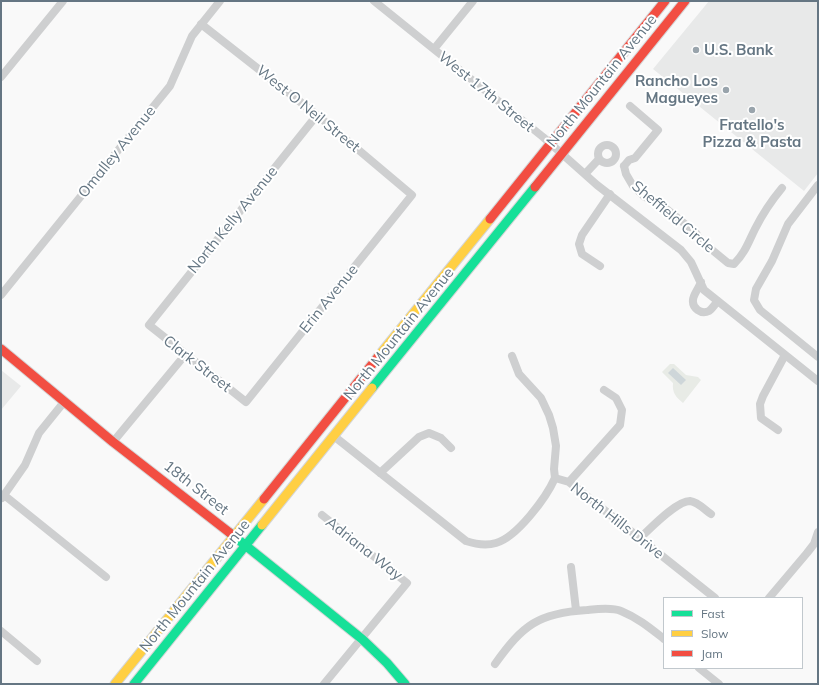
<!DOCTYPE html>
<style>
body{margin:0}
#map{position:relative;width:819px;height:685px;overflow:hidden;background:#f9f9f9;font-family:Mulish,sans-serif}
canvas{display:block}
.frame{position:absolute;inset:0;border:2px solid #657683;pointer-events:none}
.legend{position:absolute;left:663px;top:597px;width:140px;height:72px;box-sizing:border-box;background:#fff;border:1px solid #c1c8cd;margin:0;padding:5px 7px;list-style:none;font-size:12px;color:#657683}
.legend li{display:flex;align-items:center;gap:8px;height:20px}
.legend b{width:20px;border:1px solid #c1c8cd}
</style>
<div id="map">
<canvas width="819" height="685"></canvas>
<div class="frame"></div>
<ul class="legend">
<li><b style="height:5px;background:#16e098"></b>Fast</li>
<li><b style="height:5px;background:#ffcf43"></b>Slow</li>
<li><b style="height:5px;background:#f24e42"></b>Jam</li>
</ul>
</div>
<script>
const ctx = document.querySelector('canvas').getContext('2d');
ctx.lineJoin = 'round';
function fillPath(path, color) {
  ctx.fillStyle = color;
  ctx.fill(path, 'evenodd');
}
function strokePath(path, color, width, dash) {
  ctx.strokeStyle = color;
  ctx.lineWidth = width;
  ctx.lineCap = dash ? 'butt' : 'round';
  ctx.setLineDash(dash || []);
  ctx.stroke(path);
}
function write(font, color, halo, rows, align = 'center') {
  ctx.font = font + ' Mulish,sans-serif';
  ctx.lineWidth = 4;
  ctx.setLineDash([]);
  ctx.textBaseline = 'middle';
  ctx.strokeStyle = halo;
  ctx.fillStyle = color;
  for (const [text, x, y, turn = 0] of rows) {
    ctx.save();
    ctx.translate(x, y);
    ctx.rotate((+turn || 0) * Math.PI / 180);
    ctx.textAlign = isNaN(turn) ? turn : align;
    if (halo) ctx.strokeText(text, 0, 0);
    ctx.fillText(text, 0, 0);
    ctx.restore();
  }
}
const built = new Path2D(`
 M709,1H818V173L804,191L653,69Z
 M1,370L21,386L1,410Z`);
const green = new Path2D(`
 M670,364H674L686,375L698,377L701,380L683,403C676,397 672,393 673,383L662,372Z`);
const water = new Path2D(`
 M673,368L686,380L681,385L668,373Z`);
const street = new Path2D(`
 M374,1L543,137L597,185L681,250L691,262L704,290L818,381
 M201,24L317,115L412,195L246,402L149,325L317,115
 M434,49L473,1
 M1,77L63,1
 M598 154a9 9 0 1 1 18 0a9 9 0 1 1-18 0Z
 M624,166L626,174L633,186L645,197L663,206L696,233L700,240L728,263L734,264C745,253 748,243 755,229C762,215 772,200 782,188
 M624,166L629,160L635,158L658,130L630,106
 M585,174L599,159
 M818,185L788,224L772,261L756,289L754,300L760,310L818,357
 M600,266L582,254L579,244L582,235L610,194
 M701,282C699,288 693,295 693,300C692,308 701,315 709,311C712,309 715,304 718,301
 M1,295L170,86L192,36L220,1
 M512,356L519,374L541,398L549,415L553,428L556,446L554,469L555,478
 M778,430L761,418L760,404L763,396L785,355
 M335,437L466,541C475,544 486,546 496,543C517,537 546,498 555,478L569,482L715,598
 M113,442L185,355
 M380,473L419,437L429,433L441,438L451,448
 M569,482L620,425L622,410L616,398L604,390
 M4,495L106,577
 M2,498L25,465L39,433L64,402
 M322,515L407,583L324,684
 M640,538C650,529 676,501 690,501C698,502 705,510 711,514
 M571,567L576,610
 M769,598L807,553L814,544L818,532
 M1,631L37,661
 M495,664C523,625 538,613 587,610C597,609 612,607 621,611C638,618 650,628 664,639
 M699,668L719,684`);
const fast = new Path2D(`
 M372,388L535,187
 M230,533L362,639L387,663L405,684
 M134,684L262,525`);
const slow = new Path2D(`
 M378,357L490,219
 M262,525L372,388
 M115,684L264,499`);
const jam = new Path2D(`
 M535,187L685,1
 M490,219L665,1
 M1,349L113,442L230,533
 M264,499L378,357`);
const markers = [
 [696,50,4,"#99a4ac"],
 [726,90,4,"#99a4ac"],
 [752,110,4,"#99a4ac"]
];
const poiNames = [
 ["U.S. Bank",704,50],
 ["Rancho Los",718,81,"right"],
 ["Magueyes",718,98,"right"],
 ["Fratello's",752,125,"center"],
 ["Pizza & Pasta",752,142,"center"]
];
const streetNames = [
 ["North Mountain Avenue",602,81,-51],
 ["West 17th Street",486,92,39],
 ["West O Neil Street",308,109,39],
 ["Omalley Avenue",117,152,-51],
 ["Sheffield Circle",673,217,40],
 ["North Kelly Avenue",233,220,-51],
 ["Erin Avenue",329,299,-51],
 ["North Mountain Avenue",399,334,-51],
 ["Clark Street",197,364,38],
 ["18th Street",196,488,38],
 ["North Hills Drive",617,521,38],
 ["Adriana Way",364,549,38],
 ["North Mountain Avenue",195,586,-51]
];
fillPath(built, '#e8e9e9');
fillPath(green, '#e8ebe6');
fillPath(water, '#ced6d9');
strokePath(fast, '#d5d6d7', 11);
strokePath(slow, '#d5d6d7', 11);
strokePath(jam, '#d5d6d7', 11);
strokePath(street, '#cecfd0', 8);
strokePath(fast, '#16e098', 9);
strokePath(slow, '#ffcf43', 9);
strokePath(jam, '#f24e42', 9);
for (const [x, y, r, color] of markers) {
  const dot = new Path2D();
  dot.arc(x, y, r, 0, 2 * Math.PI);
  ctx.fillStyle = color;
  ctx.fill(dot);
  strokePath(dot, '#fff', 1.5);
}
write('bold 15px', '#657683', '#fff', poiNames, 'left');
write('15px', '#657683', '#fff', streetNames);
</script>
